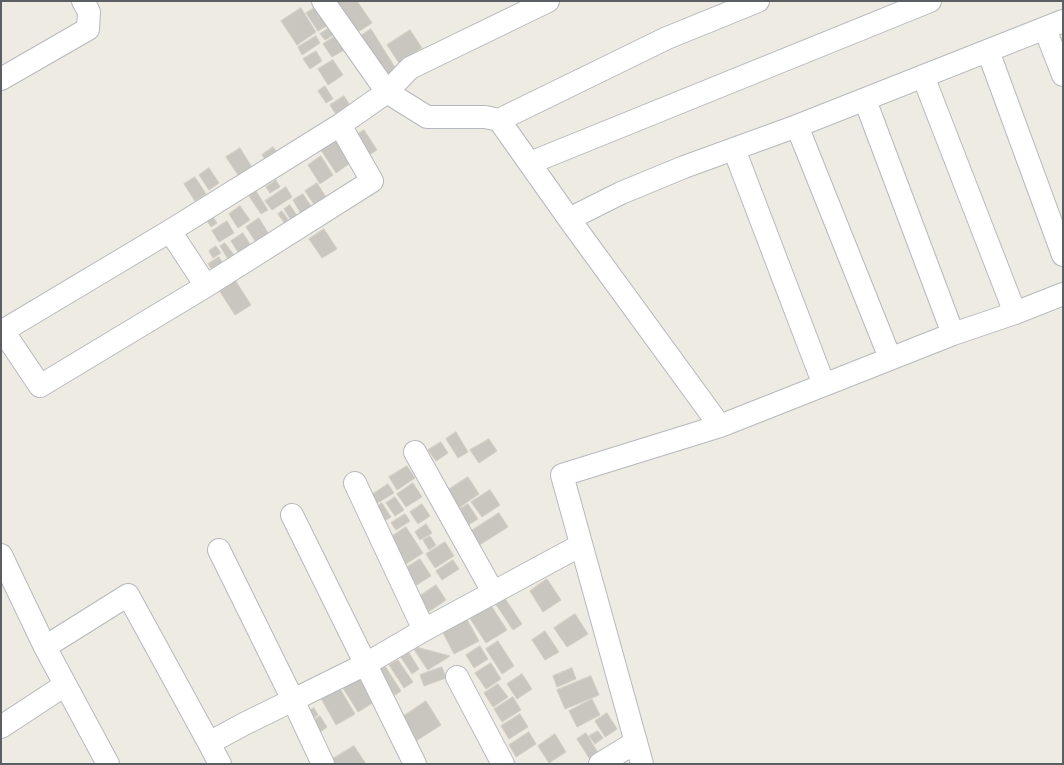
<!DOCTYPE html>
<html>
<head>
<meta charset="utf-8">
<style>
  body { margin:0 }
  #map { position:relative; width:1064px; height:765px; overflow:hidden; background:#eeebe2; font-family:Barlow,sans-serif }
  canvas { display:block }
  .frame { position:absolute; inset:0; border:2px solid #5b5f63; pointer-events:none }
</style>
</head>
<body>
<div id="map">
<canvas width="1064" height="765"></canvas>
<div class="frame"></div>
</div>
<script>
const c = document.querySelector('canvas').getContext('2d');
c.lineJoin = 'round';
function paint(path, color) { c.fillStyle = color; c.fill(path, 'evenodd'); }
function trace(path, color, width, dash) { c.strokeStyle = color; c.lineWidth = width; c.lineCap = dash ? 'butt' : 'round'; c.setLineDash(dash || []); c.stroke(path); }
const building = new Path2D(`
  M330,1H357L372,23L353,35Z
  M318,6L330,24L318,31L306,13Z
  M301,8L316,32L297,45L281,21Z
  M334,25L338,32L325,40L320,34Z
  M371,29L396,69L381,79L356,39Z
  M410,30L422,48L399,63L387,45Z
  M340,33L349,47L332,57L323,44Z
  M316,36L320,43L302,55L298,47Z
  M316,51L322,61L310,69L303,59Z
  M333,60L343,75L328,85L318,69Z
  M325,86L333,99L326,103L318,91Z
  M344,96L353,110L339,119L330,105Z
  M364,130L377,150L366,157L353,137Z
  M339,138L353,161L336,173L321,150Z
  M273,147L279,155L268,163L262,155Z
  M240,148L253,169L240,178L226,157Z
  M321,156L333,175L320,184L308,165Z
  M209,168L219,183L209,190L199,175Z
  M195,177L206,194L195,201L184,184Z
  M276,180L280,187L270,193L266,187Z
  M317,183L331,205L319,212L305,191Z
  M286,187L292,197L272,210L265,201Z
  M256,191L268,210L261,214L249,196Z
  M303,194L315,212L304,219L293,200Z
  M290,205L301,222L294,225L284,209Z
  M240,206L250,220L238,228L229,214Z
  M282,211L292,225L288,228L278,214Z
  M211,214L217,223L211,227L205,218Z
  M259,218L270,236L257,244L246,227Z
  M227,221L234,233L219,242L212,231Z
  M324,229L337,249L322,258L309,239Z
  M243,233L253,249L241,257L231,241Z
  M225,243L234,255L228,259L220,246Z
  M216,246L221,253L213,258L209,251Z
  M219,257L227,270L217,277L208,264Z
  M235,280L251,305L235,315L219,290Z
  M456,432L468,452L458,458L446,439Z
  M489,439L497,451L479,463L470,450Z
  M441,442L448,453L436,461L428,450Z
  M407,466L415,478L397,490L389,477Z
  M468,477L479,494L454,511L443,493Z
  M413,483L422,497L406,507L397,494Z
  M388,484L394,493L376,504L370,496Z
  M490,490L500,505L482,517L471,502Z
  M395,497L404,510L395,516L386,503Z
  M382,503L391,517L383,522L375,508Z
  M422,504L430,516L418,524L410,512Z
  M468,504L478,519L465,527L455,512Z
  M499,513L508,527L473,549L465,535Z
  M405,514L410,521L396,530L391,523Z
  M426,524L432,533L420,540L415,532Z
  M406,527L423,553L406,564L389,538Z
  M430,536L436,545L429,550L423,540Z
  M445,542L454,556L435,568L426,554Z
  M420,559L431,576L415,586L404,569Z
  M453,560L459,569L442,580L436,571Z
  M547,579L561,600L543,612L530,591Z
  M436,585L446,600L427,613L417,598Z
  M504,597L522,624L513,630L495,603Z
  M488,601L507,630L486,643L467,614Z
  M575,614L588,634L567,647L554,628Z
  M465,616L479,641L454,654L441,629Z
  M545,631L559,652L545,660L532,640Z
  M498,641L514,666L502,674L486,649Z
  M404,645L419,669L412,674L396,650Z
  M412,646L450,656L428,670Z
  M480,646L488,659L474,668L466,655Z
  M398,660L413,682L404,688L389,665Z
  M383,663L401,691L395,695L376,667Z
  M491,663L501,679L486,689L475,673Z
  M442,667L446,678L424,686L420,675Z
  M572,668L576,679L557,687L553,676Z
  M522,674L532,689L517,699L507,684Z
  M357,675L374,702L358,712L341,685Z
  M591,676L599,695L565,709L557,690Z
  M336,682L355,714L336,725L318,693Z
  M498,684L508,697L493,707L484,693Z
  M513,697L521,710L502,722L494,709Z
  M592,699L600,715L577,727L569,711Z
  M426,701L441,725L416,741L401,718Z
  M314,708L318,715L312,719L307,712Z
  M607,713L617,729L605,737L595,721Z
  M520,714L528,727L509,739L501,726Z
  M320,716L327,727L319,733L311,722Z
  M598,731L603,738L595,744L589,736Z
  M529,732L536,744L516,757L509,745Z
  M586,733L600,756L591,761L577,739Z
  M555,734L566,752L549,763L538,746Z
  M354,746L366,764H331L329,761Z`);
paint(building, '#c9c6c0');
trace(building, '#d3cdc1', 1);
const minor = new Path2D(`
  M323,1L387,92L410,68L548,1
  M1045,29L1063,75
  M988,51L1063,255
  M923,76L1015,313
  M1,79L88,29L89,12L83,1
  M865,100L953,334
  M499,120L667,38L758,1
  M797,126L890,358
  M734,149L824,385
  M530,163L930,1
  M569,219L621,193L684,167L797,126L1063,21
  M170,231L206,286
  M3,331L40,386L206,286L372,181L340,125
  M1,332L170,231L340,125L387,92L427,117H485L499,120L569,219L720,426L562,475L642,764
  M720,426L953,334L1015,313L1063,294
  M415,452L493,592
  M355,483L424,630
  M292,515L415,764
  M1,555L45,647L108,764
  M45,647L128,595L209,743L244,724L293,700L219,550
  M457,677L503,764
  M1,727L65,685
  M209,743L220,764
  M323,764L293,700L366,664L424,630L581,545
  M600,764L636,742`);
trace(minor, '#b5b9bd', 24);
trace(minor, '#fff', 22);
</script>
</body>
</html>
